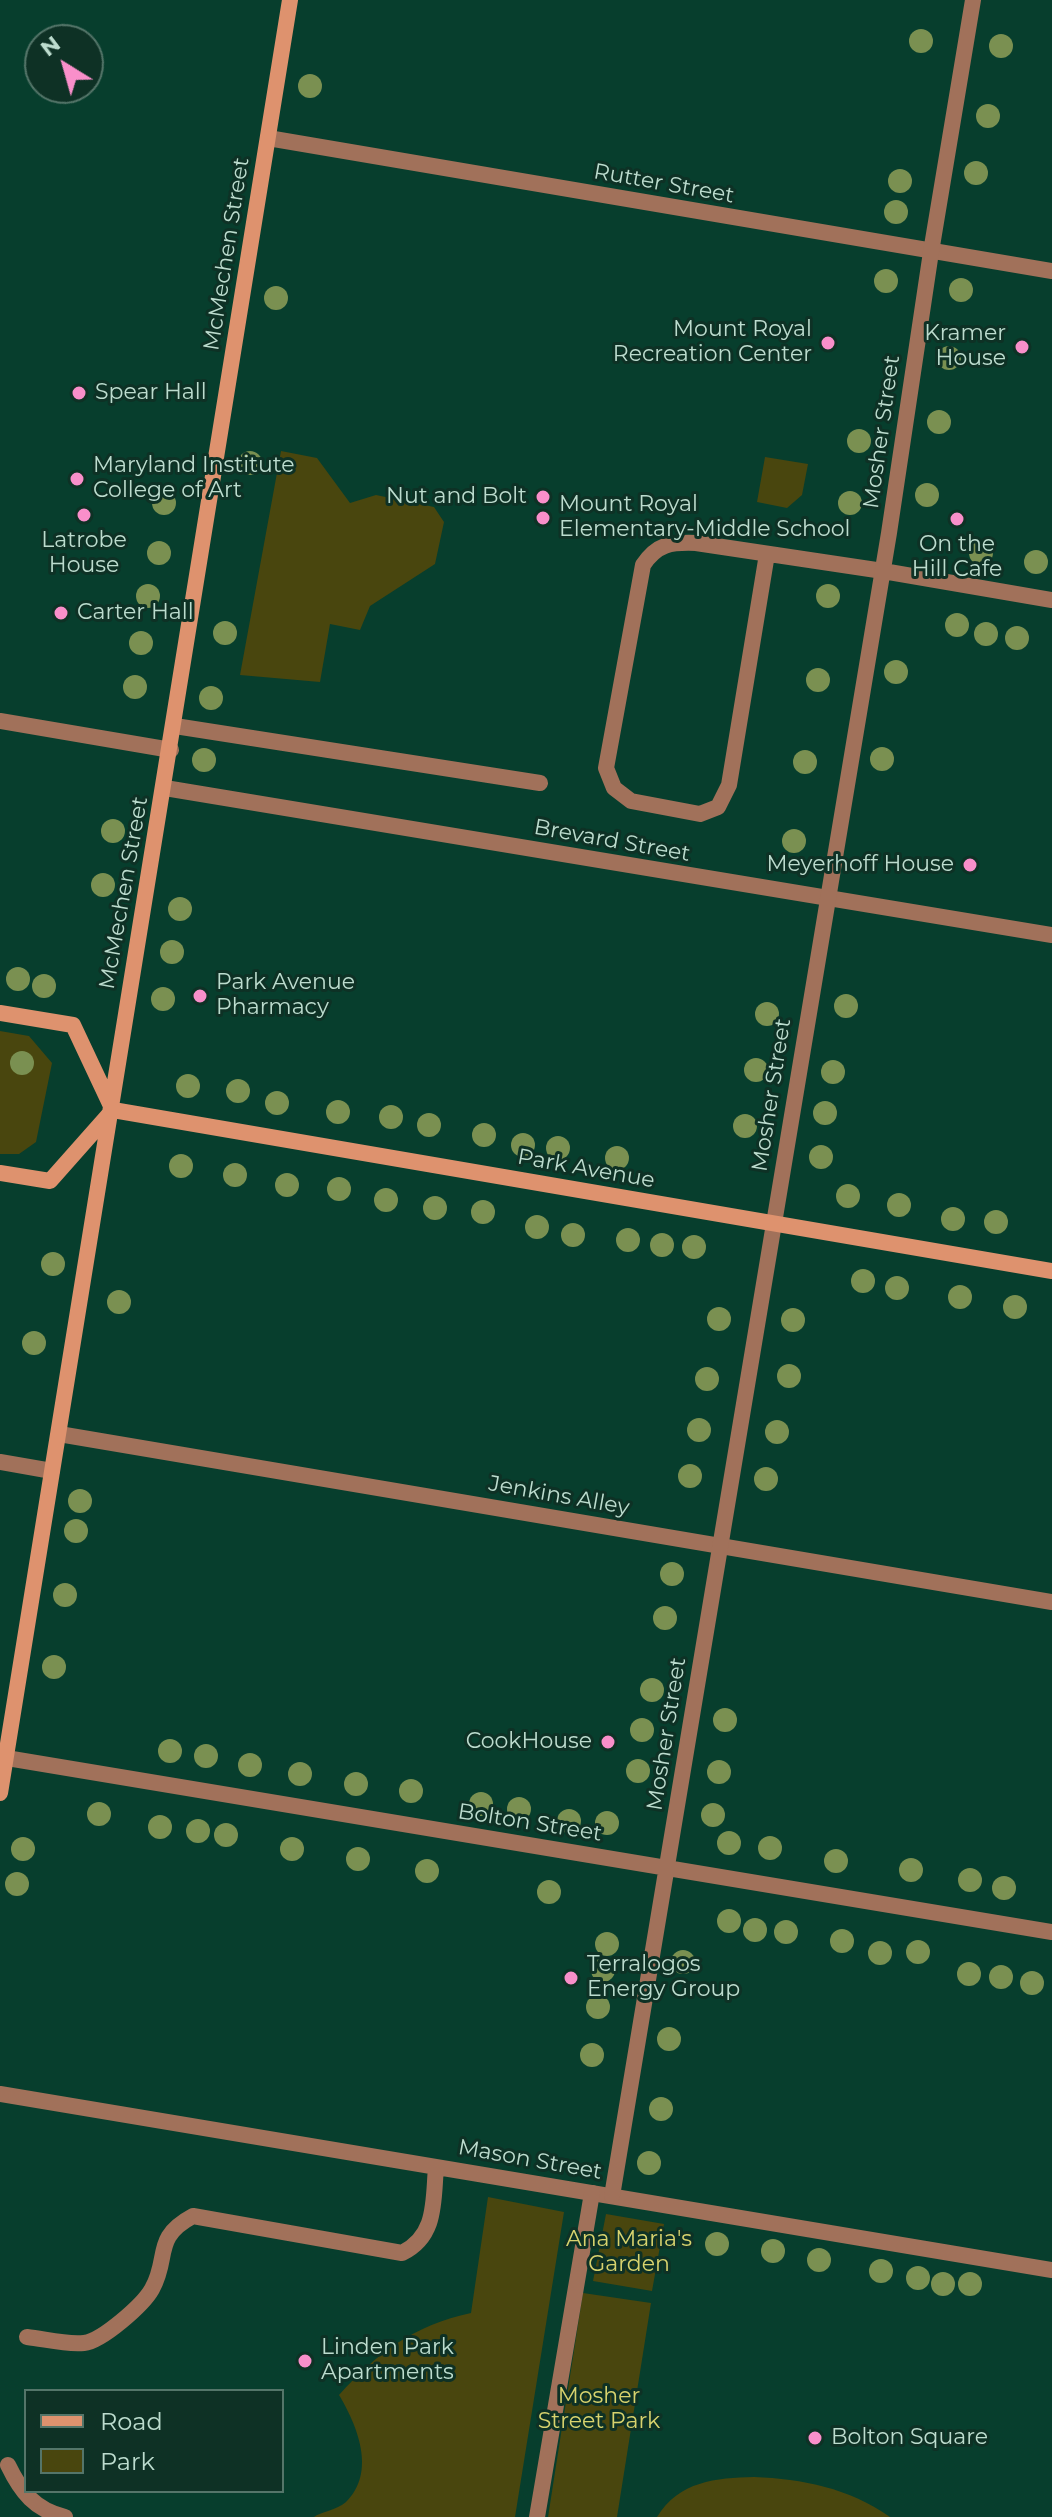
<!DOCTYPE html>
<html>
<head>
<meta charset="utf-8">
<style>
  body { margin:0 }
  #map { position:relative; width:1052px; height:2517px; overflow:hidden; background:#073e2d; font-family:Montserrat,sans-serif }
  canvas { display:block }
  .legend { position:absolute; left:24px; top:2389px; width:260px; height:104px; box-sizing:border-box; background:#0e3125; border:2px solid #547569; margin:0; padding:10px 14px; list-style:none; font-size:24px; color:#bcdcce }
  .legend li { display:flex; align-items:center; gap:16px; height:40px }
  .legend b { width:40px; border:2px solid #547569 }
  .north { position:absolute; left:24px; top:24px; width:80px; height:80px; box-sizing:border-box; background:#0e3125; border:2px solid #547569; border-radius:50%; rotate:323deg; font-size:22px; font-weight:700; line-height:32px; text-align:center; color:#bcdcce }
  .north::after { content:''; display:block; margin:auto; width:28px; height:36px; background:#f98fca; clip-path:polygon(50% 0,100% 100%,50% 72%,0 100%) }
</style>
</head>
<body>
<div id="map">
<canvas width="1052" height="2517"></canvas>
<ul class="legend">
<li><b style="height:10px;background:#de926e"></b>Road</li>
<li><b style="height:22px;background:#49460e"></b>Park</li>
</ul>
<div class="north">N</div>
</div>
<script>
const c = document.querySelector('canvas').getContext('2d');
c.lineJoin = 'round';
function paint(path, color) { c.fillStyle = color; c.fill(path, 'evenodd'); }
function trace(path, color, width, dash) { c.strokeStyle = color; c.lineWidth = width; c.lineCap = dash ? 'butt' : 'round'; c.setLineDash(dash || []); c.stroke(path); }
function drawText(font, color, halo, rows, align = 'center') {
  c.font = font + ' Montserrat,sans-serif'; c.lineWidth = 6; c.setLineDash([]); c.textBaseline = 'middle'; c.strokeStyle = halo; c.fillStyle = color; for (const [text, x, y, turn = 0] of rows) {
    c.save(); c.translate(x, y); c.rotate((+turn || 0) * Math.PI / 180); c.textAlign = isNaN(turn) ? turn : align; if (halo) c.strokeText(text, 0, 0); c.fillText(text, 0, 0); c.restore();
  }
}
paint(new Path2D(`
  M281,451L317,458L350,503L376,495L434,507L444,522L435,564L370,606L360,630L330,624L320,682L240,675Z
  M765,457L808,464L802,495L787,508L757,502Z
  M0,1031L29,1036L52,1063L36,1142L19,1154H0Z
  M488,2197L564,2212L515,2517H314C320,2512 337,2510 346,2502C377,2472 357,2425 339,2395C377,2353 414,2325 471,2313Z
  M606,2214L664,2224L652,2291L593,2281Z
  M583,2293L651,2303L617,2517H548Z
  M754,2477C803,2479 849,2488 890,2517H657C679,2481 716,2478 754,2477Z`), '#49460e');
trace(new Path2D(`
  M268,138L1052,271
  M767,554L729,785L718,807L700,814L631,801L614,788L606,768L643,565C657,544 671,542 696,543L883,571
  M0,721L171,750
  M175,726L540,783
  M165,788L1052,935
  M59,1434L1052,1602
  M0,1462L52,1471
  M0,2094L1052,2270
  M27,2337C45,2339 66,2345 84,2343C102,2341 143,2305 152,2289C170,2257 152,2238 193,2216L402,2253C437,2236 433,2201 436,2167
  M8,2465C21,2492 35,2510 65,2517`), '#a1715a', 16);
trace(new Path2D(`
  M883,571L1052,600
  M0,1757L1052,1932
  M612,2196L889,533L931,252L973,0
  M537,2517L592,2193`), '#a1715a', 16);
trace(new Path2D(`
  M0,1013L73,1025L112,1108
  M113,1110L1052,1271
  M0,1173L50,1181L112,1111
  M0,1793L290,0`), '#de926e', 16);
c.fillStyle = '#7a9051';
for (const [x, y] of [
  [921,41],
  [1001,46],
  [310,86],
  [988,116],
  [976,173],
  [900,181],
  [896,212],
  [886,281],
  [961,290],
  [276,298],
  [949,358],
  [939,422],
  [859,441],
  [250,463],
  [927,495],
  [164,503],
  [850,503],
  [159,553],
  [981,553],
  [1036,562],
  [148,596],
  [828,596],
  [957,625],
  [225,633],
  [986,634],
  [1017,638],
  [141,643],
  [896,672],
  [818,680],
  [135,687],
  [211,698],
  [882,759],
  [204,760],
  [805,762],
  [113,831],
  [794,841],
  [103,885],
  [180,909],
  [172,952],
  [18,979],
  [44,986],
  [163,999],
  [846,1006],
  [767,1014],
  [22,1063],
  [756,1070],
  [833,1072],
  [188,1086],
  [238,1091],
  [277,1103],
  [338,1112],
  [825,1113],
  [391,1117],
  [429,1125],
  [745,1126],
  [484,1135],
  [523,1145],
  [558,1148],
  [821,1157],
  [617,1158],
  [181,1166],
  [235,1175],
  [287,1185],
  [339,1189],
  [848,1196],
  [386,1200],
  [899,1205],
  [435,1208],
  [483,1212],
  [953,1219],
  [996,1222],
  [537,1227],
  [573,1235],
  [628,1240],
  [662,1245],
  [694,1247],
  [53,1264],
  [863,1281],
  [897,1288],
  [960,1297],
  [119,1302],
  [1015,1307],
  [719,1319],
  [793,1320],
  [34,1343],
  [789,1376],
  [707,1379],
  [699,1430],
  [777,1432],
  [690,1476],
  [766,1479],
  [80,1501],
  [76,1531],
  [672,1574],
  [65,1595],
  [665,1618],
  [54,1667],
  [652,1690],
  [725,1720],
  [642,1730],
  [170,1751],
  [206,1756],
  [250,1765],
  [638,1771],
  [719,1772],
  [300,1774],
  [356,1784],
  [411,1791],
  [481,1804],
  [519,1809],
  [99,1814],
  [713,1815],
  [569,1821],
  [607,1823],
  [160,1827],
  [198,1831],
  [226,1835],
  [729,1843],
  [770,1848],
  [23,1849],
  [292,1849],
  [358,1859],
  [836,1861],
  [911,1870],
  [427,1871],
  [970,1880],
  [17,1884],
  [1004,1888],
  [549,1892],
  [729,1921],
  [755,1930],
  [786,1932],
  [842,1941],
  [607,1944],
  [918,1952],
  [880,1953],
  [683,1962],
  [603,1970],
  [969,1974],
  [1001,1977],
  [1032,1983],
  [598,2007],
  [669,2039],
  [592,2055],
  [661,2109],
  [649,2163],
  [717,2244],
  [773,2251],
  [819,2260],
  [881,2271],
  [918,2278],
  [943,2284],
  [970,2284]
]) { c.beginPath(); c.arc(x, y, 12, 0, 2 * Math.PI); c.fill(); }
for (const [x, y, r, color] of [
  [828,343,8,"#f98fca"],
  [1022,347,8,"#f98fca"],
  [79,393,8,"#f98fca"],
  [77,479,8,"#f98fca"],
  [543,497,8,"#f98fca"],
  [84,515,8,"#f98fca"],
  [543,518,8,"#f98fca"],
  [957,519,8,"#f98fca"],
  [61,613,8,"#f98fca"],
  [970,865,8,"#f98fca"],
  [200,996,8,"#f98fca"],
  [608,1742,8,"#f98fca"],
  [571,1978,8,"#f98fca"],
  [305,2361,8,"#f98fca"],
  [815,2438,8,"#f98fca"]
]) { const dot = new Path2D(); dot.arc(x, y, r, 0, 2 * Math.PI); c.fillStyle = color; c.fill(dot); trace(dot, '#0e3125', 3); }
drawText('22px', '#bcdcce', '#0e3125', [
  ["Rutter Street",664,184,10],
  ["McMechen Street",227,254,-81],
  ["Mosher Street",882,432,-82],
  ["Brevard Street",612,841,10],
  ["McMechen Street",124,893,-80],
  ["Mosher Street",772,1095,-81],
  ["Park Avenue",586,1169,10],
  ["Jenkins Alley",559,1496,10],
  ["Mosher Street",667,1734,-81],
  ["Bolton Street",530,1823,9],
  ["Mason Street",530,2160,10]
]);
drawText('22px', '#bcdcce', '#0e3125', [
  ["Mount Royal",812,330,"right"],
  ["Recreation Center",812,355,"right"],
  ["Kramer",1006,334,"right"],
  ["House",1006,359,"right"],
  ["Spear Hall",95,393],
  ["Maryland Institute",93,466],
  ["College of Art",93,491],
  ["Nut and Bolt",527,497,"right"],
  ["Mount Royal",559,505],
  ["Elementary-Middle School",559,530],
  ["Latrobe",84,541,"center"],
  ["House",84,566,"center"],
  ["On the",957,545,"center"],
  ["Hill Cafe",957,570,"center"],
  ["Carter Hall",77,613],
  ["Meyerhoff House",954,865,"right"],
  ["Park Avenue",216,983],
  ["Pharmacy",216,1008],
  ["CookHouse",592,1742,"right"],
  ["Terralogos",587,1965],
  ["Energy Group",587,1990],
  ["Linden Park",321,2348],
  ["Apartments",321,2373],
  ["Bolton Square",831,2438]
], 'left');
drawText('22px', '#d8d36e', '#0e3125', [
  ["Ana Maria's",629,2240],
  ["Garden",629,2265],
  ["Mosher",599,2397],
  ["Street Park",599,2422]
]);
</script>
</body>
</html>
